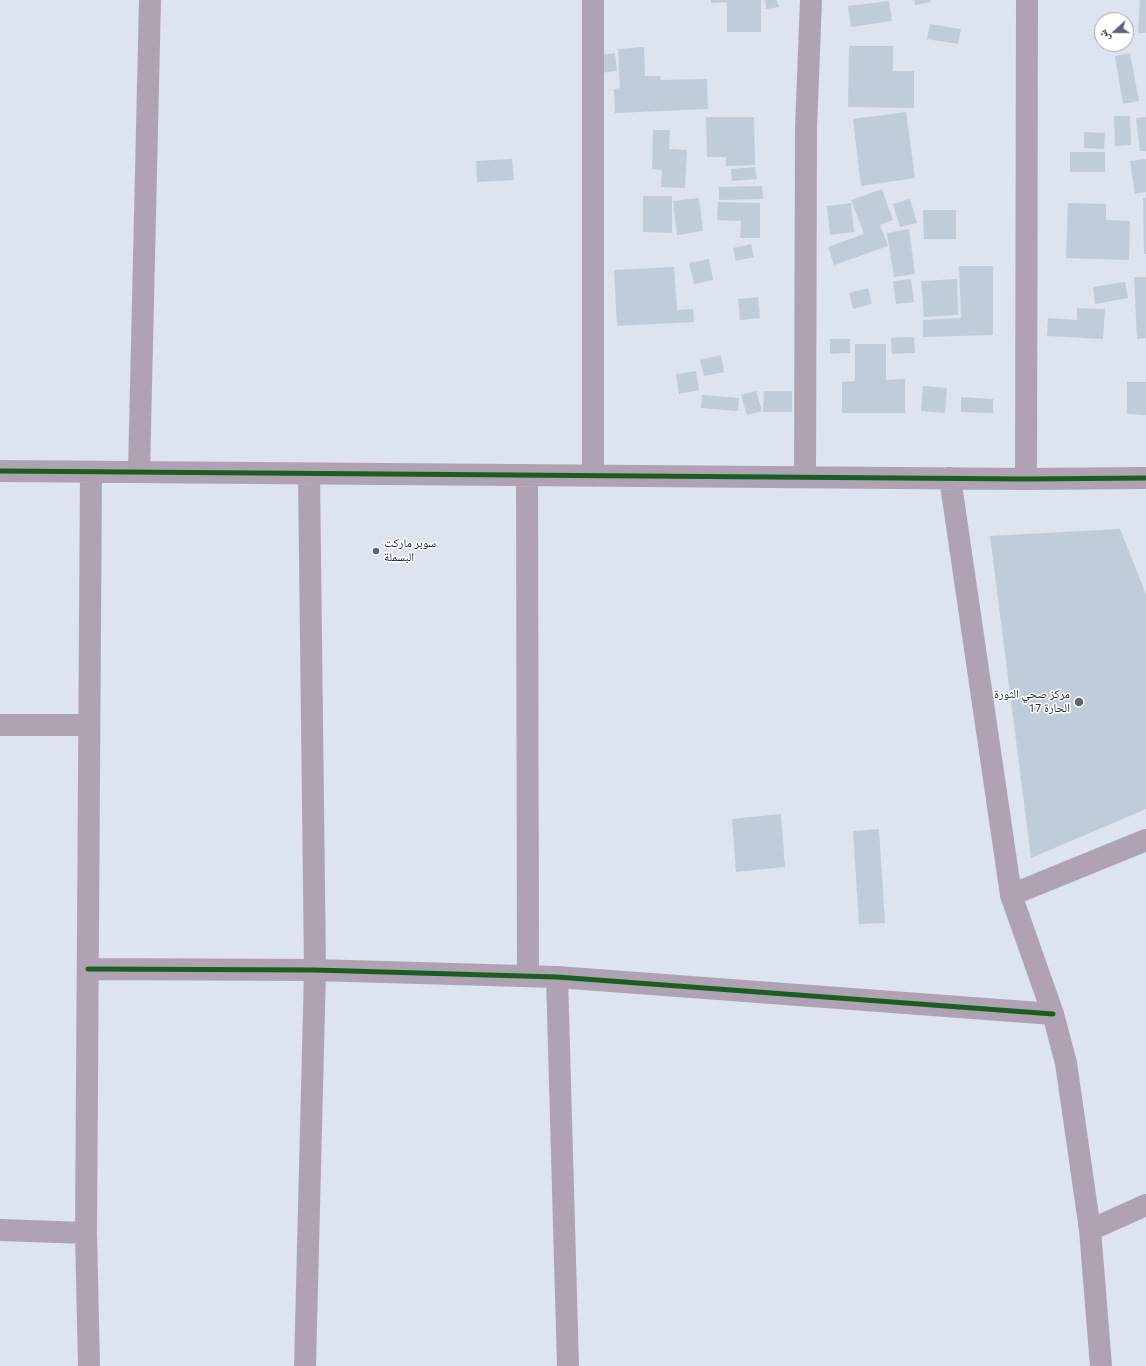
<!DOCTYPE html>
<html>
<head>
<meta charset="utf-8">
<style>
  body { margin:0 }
  #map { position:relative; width:1146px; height:1366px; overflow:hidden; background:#dde3ef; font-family:"Titillium Web","Noto Naskh Arabic",sans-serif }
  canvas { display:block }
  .north { position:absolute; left:1094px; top:12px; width:40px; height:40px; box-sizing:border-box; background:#fff; border:1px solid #a2a5ad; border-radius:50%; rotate:249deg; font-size:11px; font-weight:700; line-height:16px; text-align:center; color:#171f33 }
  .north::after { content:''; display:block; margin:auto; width:14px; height:18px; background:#5c6475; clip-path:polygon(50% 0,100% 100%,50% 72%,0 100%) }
</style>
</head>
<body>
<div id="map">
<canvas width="1146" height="1366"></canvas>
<div class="north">ش</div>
</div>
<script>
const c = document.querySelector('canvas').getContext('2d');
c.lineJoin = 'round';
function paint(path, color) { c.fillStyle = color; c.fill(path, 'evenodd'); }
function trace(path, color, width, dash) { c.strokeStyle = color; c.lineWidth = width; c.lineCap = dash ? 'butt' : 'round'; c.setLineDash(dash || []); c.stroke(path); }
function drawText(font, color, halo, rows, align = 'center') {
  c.font = font + ' "Titillium Web","Noto Naskh Arabic",sans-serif'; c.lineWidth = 3; c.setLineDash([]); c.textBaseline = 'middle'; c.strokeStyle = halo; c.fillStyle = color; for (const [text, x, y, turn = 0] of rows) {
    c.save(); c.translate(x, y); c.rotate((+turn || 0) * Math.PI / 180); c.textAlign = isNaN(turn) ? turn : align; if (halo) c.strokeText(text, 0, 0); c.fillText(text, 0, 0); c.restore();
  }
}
paint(new Path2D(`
  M711,0H761V32H727V2L711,3Z
  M765,0H777L779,7L766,9Z
  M914,0H931V2L915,5Z
  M1140,0H1146V33H1138Z
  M889,1L892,21L851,27L848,6Z
  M930,24L961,29L958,44L927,39Z
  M849,46H893V71H914V108L848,107Z
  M644,47L645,76H660L661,80L707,79L708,109L615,113L614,89L620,88L618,49Z
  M615,53L617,71L600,73L599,55Z
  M1130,53L1139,101L1123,104L1115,56Z
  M906,112L915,178L861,186L853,119Z
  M1114,116H1130L1131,145L1115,146Z
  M706,117H754L755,165L726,166V157H707Z
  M1146,117V151H1140L1136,118Z
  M653,130H670L669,149L687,150L685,188L661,187L662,170L652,169Z
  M1084,132L1105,133L1104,149L1084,148Z
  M1070,152H1105V172H1070Z
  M512,159L514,180L477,182L476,161Z
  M1146,159V192L1135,194L1130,161Z
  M755,167L757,179L732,181L731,169Z
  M762,186L763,199L719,200V187Z
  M882,189L893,220L880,225L888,246L834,265L828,247L864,234L851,200Z
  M643,196H672V233L643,232Z
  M699,198L703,231L677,235L673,201Z
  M1143,198H1146V254H1144Z
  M910,199L917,223L900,227L893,204Z
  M718,202L760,203V238H740L741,221L717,220Z
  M851,203L854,232L830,235L827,206Z
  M1068,203L1106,204V220L1130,221L1129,260L1066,258Z
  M923,210H956V239H924Z
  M909,229L915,274L894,277L887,233Z
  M751,244L754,257L736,261L733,248Z
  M709,259L713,280L694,284L689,263Z
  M959,266H993V335L923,337V320L961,318Z
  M674,267L677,310L693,309L694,322L617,326L614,270Z
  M1134,277H1146V338L1137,339Z
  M911,279L914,302L896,304L893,281Z
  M957,279L958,315L924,317L921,281Z
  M1125,282L1128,298L1095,304L1093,287Z
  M868,288L872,304L853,309L849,293Z
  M758,297L760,318L740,320L738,299Z
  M1077,308L1105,309L1103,339L1047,336L1048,318L1077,320Z
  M914,337L915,353L892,354L891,338Z
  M830,339H850V353L830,354Z
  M855,344H886V380L905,379V413H842V382L855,381Z
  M721,355L724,372L704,376L700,360Z
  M696,371L699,390L679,394L676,374Z
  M1127,382H1146V415L1127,414Z
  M923,386L947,388L945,413L921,411Z
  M756,391L762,411L747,415L741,395Z
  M764,391H792V412H763Z
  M702,395L739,398L738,411L701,408Z
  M961,397L993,399V413L961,412Z
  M1120,529L1146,594V809L1031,858L990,536Z
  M781,814L785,867L736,872L732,819Z
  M879,829L885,923L859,924L853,831Z`), '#c1ccda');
trace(new Path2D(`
  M593,0V476
  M0,471L1026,479L1146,478
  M139,472L150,0
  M527,475L528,976
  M805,477L806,128L811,0
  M950,478L1011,895L1053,1014L1066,1063L1090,1230L1101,1366
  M1026,479L1027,0
  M0,725H89
  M1011,895L1146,840
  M88,969L315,970L557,977L1053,1014
  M557,977L568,1366
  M0,1230L86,1233
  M1090,1230L1146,1205
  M89,1366L86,1233L91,472
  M305,1366L315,970L309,474`), '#afa3b3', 22);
trace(new Path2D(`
  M0,471L1026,479L1146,478
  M88,969L315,970L557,977L1053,1014`), '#1b5e20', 5);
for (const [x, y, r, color] of [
  [376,551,4,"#5c6475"],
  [1079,702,5,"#5c6475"]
]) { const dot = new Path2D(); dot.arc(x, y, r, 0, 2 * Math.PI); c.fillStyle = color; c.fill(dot); trace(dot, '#fff', 1.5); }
drawText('12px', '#171f33', '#fff', [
  ["سوبر ماركت",384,544],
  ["البسملة",384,558],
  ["مركز صحي الثورة",1070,695,"right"],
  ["الحارة 17",1070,709,"right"]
], 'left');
</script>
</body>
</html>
